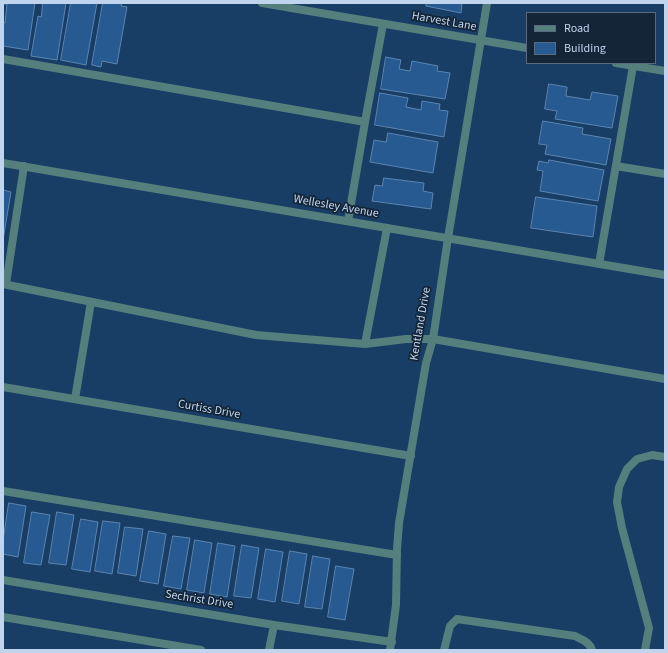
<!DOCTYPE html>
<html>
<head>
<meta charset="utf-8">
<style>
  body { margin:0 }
  #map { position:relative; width:668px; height:653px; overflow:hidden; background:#183e66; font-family:"Source Sans 3",sans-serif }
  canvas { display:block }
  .frame { position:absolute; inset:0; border:4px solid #c0d5ed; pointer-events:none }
  .legend { position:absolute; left:526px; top:12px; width:130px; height:52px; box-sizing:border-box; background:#142537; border:1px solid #596b80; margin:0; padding:5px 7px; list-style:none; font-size:12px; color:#c0d5ed }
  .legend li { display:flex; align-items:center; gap:8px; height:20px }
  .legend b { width:20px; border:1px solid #596b80 }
</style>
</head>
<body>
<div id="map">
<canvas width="668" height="653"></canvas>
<div class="frame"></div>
<ul class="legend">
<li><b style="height:5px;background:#557f7d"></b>Road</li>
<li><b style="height:11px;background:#275a90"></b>Building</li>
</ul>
</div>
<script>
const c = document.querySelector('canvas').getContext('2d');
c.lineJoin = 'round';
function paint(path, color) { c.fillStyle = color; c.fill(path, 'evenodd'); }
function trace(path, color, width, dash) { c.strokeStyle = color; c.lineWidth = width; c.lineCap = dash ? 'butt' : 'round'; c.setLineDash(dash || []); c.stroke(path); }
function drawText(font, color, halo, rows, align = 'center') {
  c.font = font + ' "Source Sans 3",sans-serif'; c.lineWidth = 3.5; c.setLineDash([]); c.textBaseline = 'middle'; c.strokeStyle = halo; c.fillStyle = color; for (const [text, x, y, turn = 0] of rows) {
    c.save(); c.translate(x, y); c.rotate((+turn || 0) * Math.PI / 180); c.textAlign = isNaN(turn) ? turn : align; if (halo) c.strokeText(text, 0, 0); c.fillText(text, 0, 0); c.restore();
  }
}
const building = new Path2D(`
  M3,3H35L28,50L3,46V22L5,23L7,4H3Z
  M43,3H66L57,60L31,56L38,16L41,17Z
  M71,3H97L86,65L61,60Z
  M103,3H122L121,6L127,7L117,64L102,61L101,67L92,65Z
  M427,3H462L461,13L426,6Z
  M386,57L401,60L399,69L410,71L412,61L438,66L437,71L450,73L445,99L381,89Z
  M549,84L567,87L566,96L590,100L592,92L618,96L612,128L555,119L557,111L545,109Z
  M380,93L408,98L406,107L421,110L422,101L440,104L439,110L448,111L444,137L375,125Z
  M543,121L583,128L582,134L611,139L606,165L545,154L547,145L539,144Z
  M388,133L438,142L433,173L370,162L374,140L386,142Z
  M549,160L604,170L598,201L540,191L543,171L537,170L539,161L548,163Z
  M384,178L424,183L423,191L433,193L431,209L372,201L375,185L382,186Z
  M3,190L11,192L3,240Z
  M536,197L597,206L593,237L531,228Z
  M9,503L26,506L18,557L3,554V541Z
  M32,512L50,515L41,565L24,563Z
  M57,512L74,515L66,565L49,563Z
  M81,519L98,522L90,572L72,569Z
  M103,521L120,523L112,574L95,571Z
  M125,527L143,529L136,576L118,573Z
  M149,531L166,534L158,584L140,581Z
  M173,536L190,538L181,589L164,586Z
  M195,540L212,543L204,593L187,590Z
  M218,543L235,546L227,597L210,594Z
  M242,545L259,548L251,598L234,596Z
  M266,549L283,552L275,602L258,599Z
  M290,551L307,554L299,604L282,601Z
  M313,556L330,559L322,609L305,607Z
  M336,566L354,569L345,620L328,617Z`);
paint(building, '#275a90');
trace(building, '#5c84b0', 1);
trace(new Path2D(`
  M3,59L365,122
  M616,166L665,174
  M348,221L365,122L383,24
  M599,264L633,66
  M3,284L256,335L365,344L406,339H433L665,379
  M6,284L24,166
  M365,344L387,228
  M75,399L91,302
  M3,491L397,555
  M444,650L450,626L457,619L575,636C581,639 590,642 592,650
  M645,650L649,628L622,528L617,502L619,487L627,469L637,459L652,455L665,457`), '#557f7d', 8);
trace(new Path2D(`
  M262,3L527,48
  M616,63L665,71
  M3,163L665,275
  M3,387L411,456
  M3,580L274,625L392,642
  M3,617L201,650
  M269,650L274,625
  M390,650L396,605L397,549L399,523L426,363L433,339L448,238L487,3`), '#557f7d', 8);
drawText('12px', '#c0d5ed', '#142537', [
  ["Harvest Lane",444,22,10],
  ["Wellesley Avenue",336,207,10],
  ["Kentland Drive",421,324,-80],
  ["Curtiss Drive",209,410,10],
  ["Sechrist Drive",199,600,9]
]);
</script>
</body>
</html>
